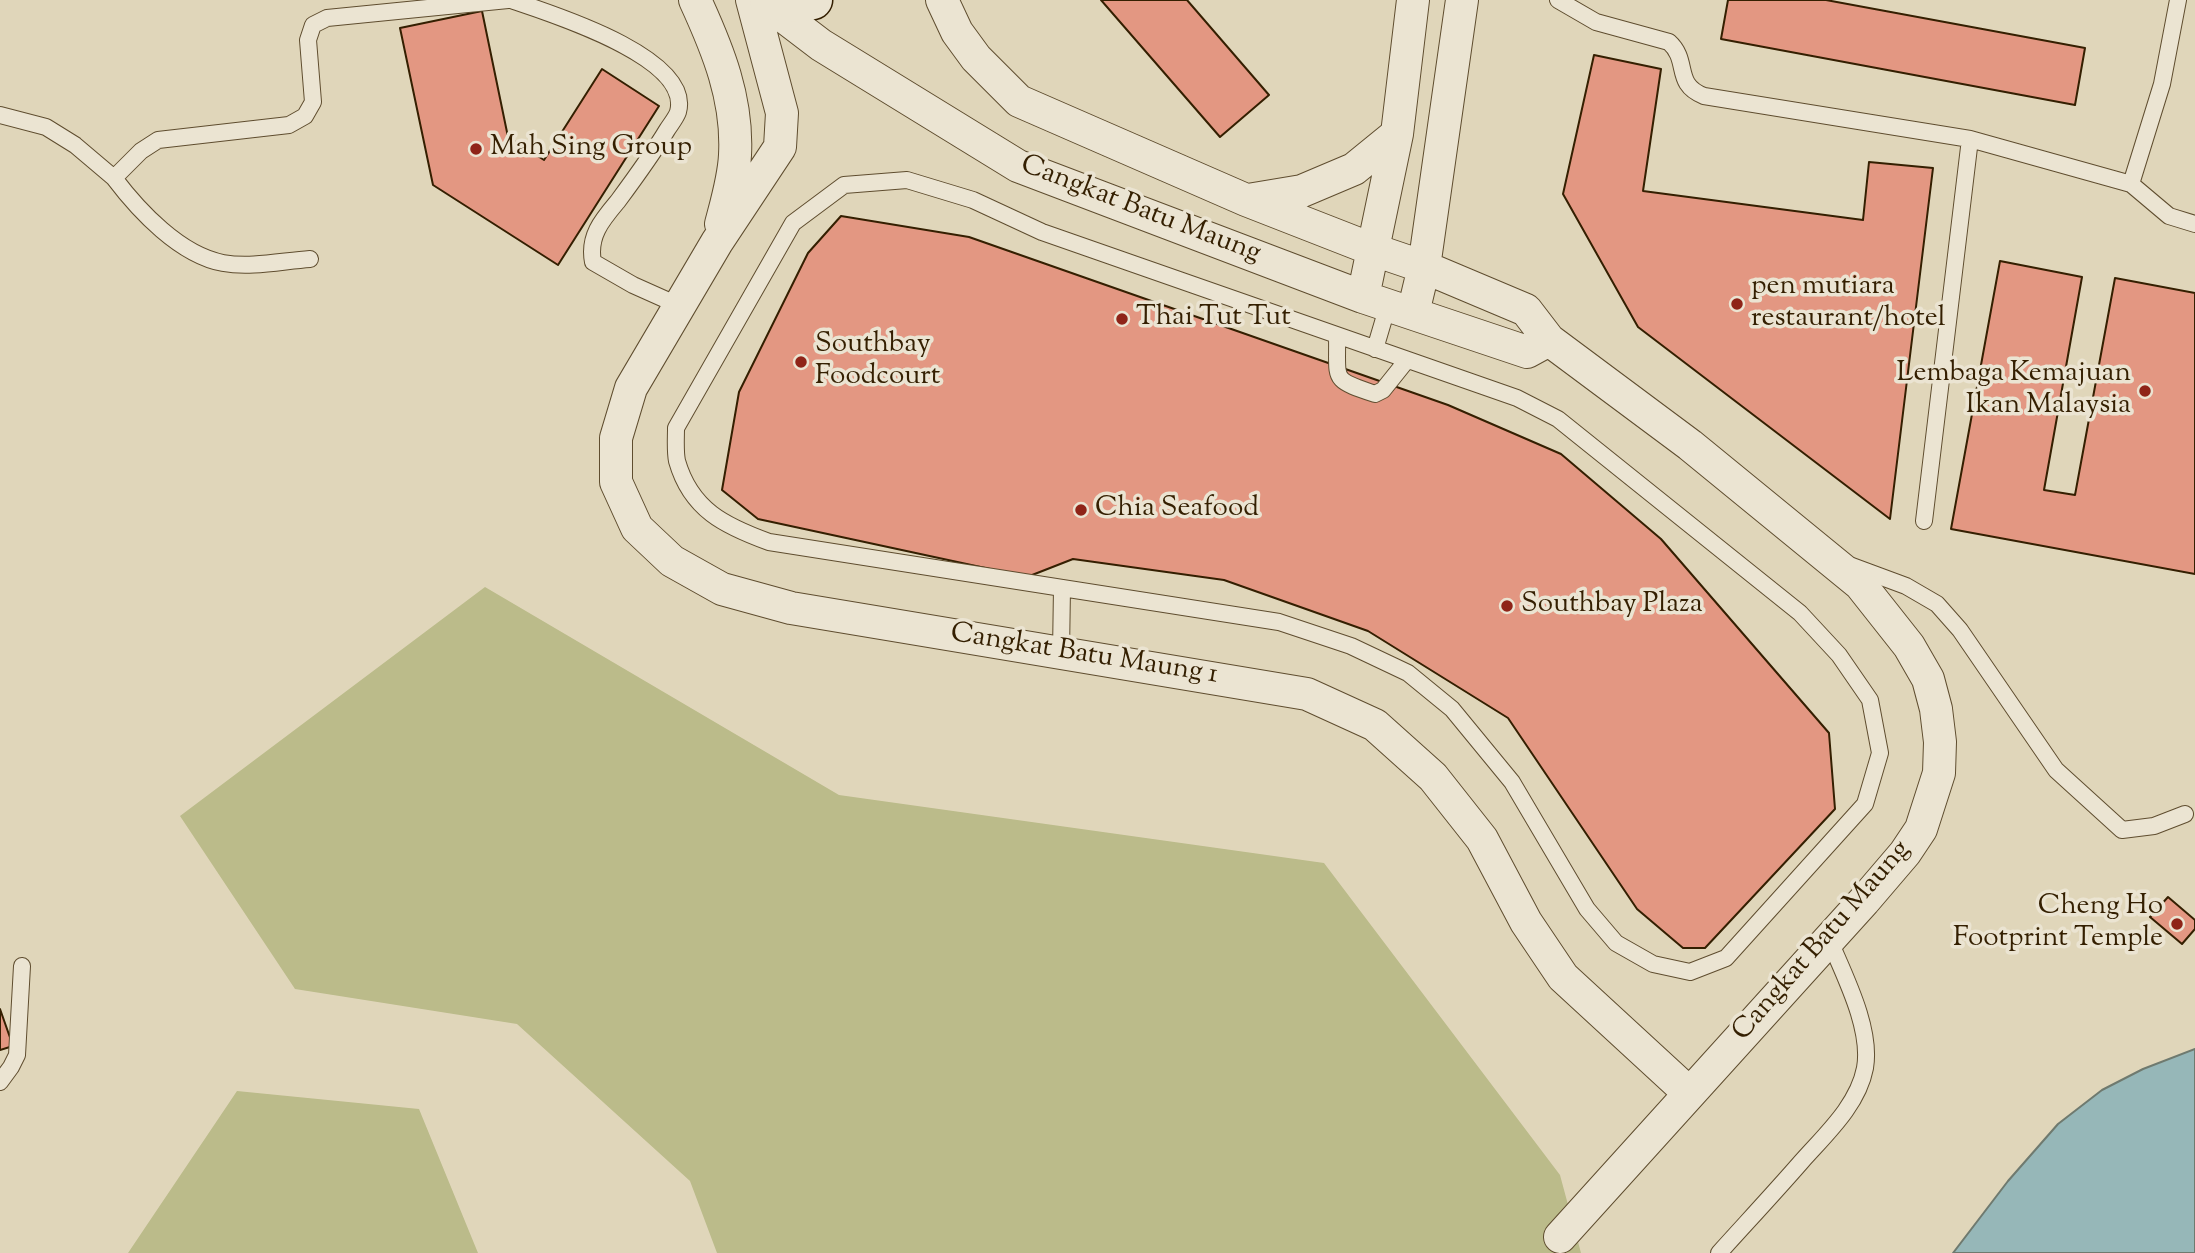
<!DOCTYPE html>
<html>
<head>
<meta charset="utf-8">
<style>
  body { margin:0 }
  canvas { display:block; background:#e0d6ba }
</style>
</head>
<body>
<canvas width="2195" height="1253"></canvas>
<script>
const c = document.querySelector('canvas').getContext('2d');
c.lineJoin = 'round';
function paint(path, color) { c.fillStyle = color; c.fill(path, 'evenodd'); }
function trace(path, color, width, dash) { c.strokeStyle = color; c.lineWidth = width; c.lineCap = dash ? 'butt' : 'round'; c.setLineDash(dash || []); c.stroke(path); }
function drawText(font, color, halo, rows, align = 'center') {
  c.font = font + ' "Sorts Mill Goudy",serif'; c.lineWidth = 7; c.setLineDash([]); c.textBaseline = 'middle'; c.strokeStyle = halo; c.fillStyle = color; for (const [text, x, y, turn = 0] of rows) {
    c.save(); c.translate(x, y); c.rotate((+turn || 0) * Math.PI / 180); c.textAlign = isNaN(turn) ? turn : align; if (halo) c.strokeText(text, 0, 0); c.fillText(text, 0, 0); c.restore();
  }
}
paint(new Path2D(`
  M485,587L839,795L1324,863L1560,1175L1581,1253H717L690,1181L517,1024L295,989L180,816Z
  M237,1091L419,1109L478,1253H128Z`), '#bbbb8a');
const water = new Path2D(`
  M2195,1049V1253H1953L2008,1181L2058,1124L2102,1090L2143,1069Z`);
paint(water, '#96b7b8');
trace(water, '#6f7a6f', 2);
const building = new Path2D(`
  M1101,0H1187L1269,95L1220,137Z
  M1728,0H1826L2085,48L2075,105L1721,39Z
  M482,11L508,137L544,160L602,69L659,106L558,265L433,185L400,28Z
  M1594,55L1661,69L1643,191L1863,220L1869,162L1933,168L1890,519L1638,327L1563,194Z
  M841,216L969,237L1448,405L1561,454L1661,539L1829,733L1835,809L1705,948H1683L1637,909L1508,718L1368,631L1224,580L1073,559L1027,577L758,519L722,490L739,392L808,253Z
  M2000,261L2082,277L2044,490L2075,495L2115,278L2195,293V574L1951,529Z
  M2168,897L2195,920V929L2182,944L2150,917Z
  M0,1009L13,1046L0,1050Z`);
paint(building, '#e39782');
trace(building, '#341f01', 2);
const service = new Path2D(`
  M511,0C549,13 693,57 678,112C676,118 670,125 667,130C652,155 635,178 618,201C602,220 588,236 593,262L633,285L680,306
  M1558,0L1596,22L1669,42C1690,61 1673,84 1704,96L1970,139L2131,184L2169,216L2195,224
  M0,115L46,127L75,145L114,178L141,151L158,140L289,125L305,116L313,102L308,40L313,25L327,18L508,0
  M114,178C139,211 180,255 223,263C251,268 282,261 310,259
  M907,180L973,200L1042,232L1517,398L1558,419L1800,613L1839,655L1870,700L1880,753L1865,804L1726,958L1690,972L1653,964L1616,943L1587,909L1512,782L1452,709L1408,673L1351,646L1279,622L769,542C725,526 691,510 677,461C675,451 676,439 676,428L793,223L844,185Z
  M2131,184L2162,84L2178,0
  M1337,336C1338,381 1330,379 1375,394L1383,390L1407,360
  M1375,349L1388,305
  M1924,521L1970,139
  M1852,566L1906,586L1937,604L1960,630L2056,770L2122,830L2154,826L2185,814
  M1061,652L1062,588
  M0,1082L11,1067L17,1055L22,966
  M1719,1253C1747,1222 1775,1192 1802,1161C1826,1134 1858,1105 1865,1068C1872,1028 1844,975 1829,939`);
const minor = new Path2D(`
  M695,0C718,50 738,99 735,155C734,178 727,201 721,224
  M752,0L782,113L780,147L717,242L631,388L616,438V482L637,528L672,561L722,589L791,608L1307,694L1375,725L1433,777L1482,839L1526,922L1563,977L1689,1093
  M762,0L821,45L1018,166L1363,297L1527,352L1549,340
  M942,0L957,32L976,58L1019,101L1246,200L1374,250L1424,267L1526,310L1549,340L1690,445L1860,584L1909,646L1928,679L1936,709L1940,742L1939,773L1921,829L1905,853L1864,901L1560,1237
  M1248,200L1302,191L1354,169L1397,134
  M1363,297L1397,134L1413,0
  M1413,313L1424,267L1462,0`);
const secondary = new Path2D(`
  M769,0L800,3L813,0`);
trace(service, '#5f4d2f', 18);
trace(minor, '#5f4d2f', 34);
trace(secondary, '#341f01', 41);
trace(service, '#ebe4d2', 16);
trace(minor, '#ebe4d2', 32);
trace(secondary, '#ebe4d2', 38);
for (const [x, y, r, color] of [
  [476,149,7,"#8f2418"],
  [1737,304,7,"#8f2418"],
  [1122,319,7,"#8f2418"],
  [801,362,7,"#8f2418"],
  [2145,391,7,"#8f2418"],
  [1081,510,7,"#8f2418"],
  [1507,606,7,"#8f2418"],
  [2177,924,7,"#8f2418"]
]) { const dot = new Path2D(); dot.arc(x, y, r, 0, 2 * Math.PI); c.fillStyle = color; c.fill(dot); trace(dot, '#ebe4d2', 2.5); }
drawText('28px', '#341f01', '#ebe4d2', [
  ["Mah Sing Group",490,149],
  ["pen mutiara",1751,288],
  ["restaurant/hotel",1751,320],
  ["Thai Tut Tut",1136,319],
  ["Southbay",815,346],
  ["Foodcourt",815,378],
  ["Lembaga Kemajuan",2131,375,"right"],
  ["Ikan Malaysia",2131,407,"right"],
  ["Chia Seafood",1095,510],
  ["Southbay Plaza",1521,606],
  ["Cheng Ho",2163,908,"right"],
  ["Footprint Temple",2163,940,"right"]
], 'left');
drawText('28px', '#341f01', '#ebe4d2', [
  ["Cangkat Batu Maung",1140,211,21],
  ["Cangkat Batu Maung 1",1084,656,9],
  ["Cangkat Batu Maung",1823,942,-49]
]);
</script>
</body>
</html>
